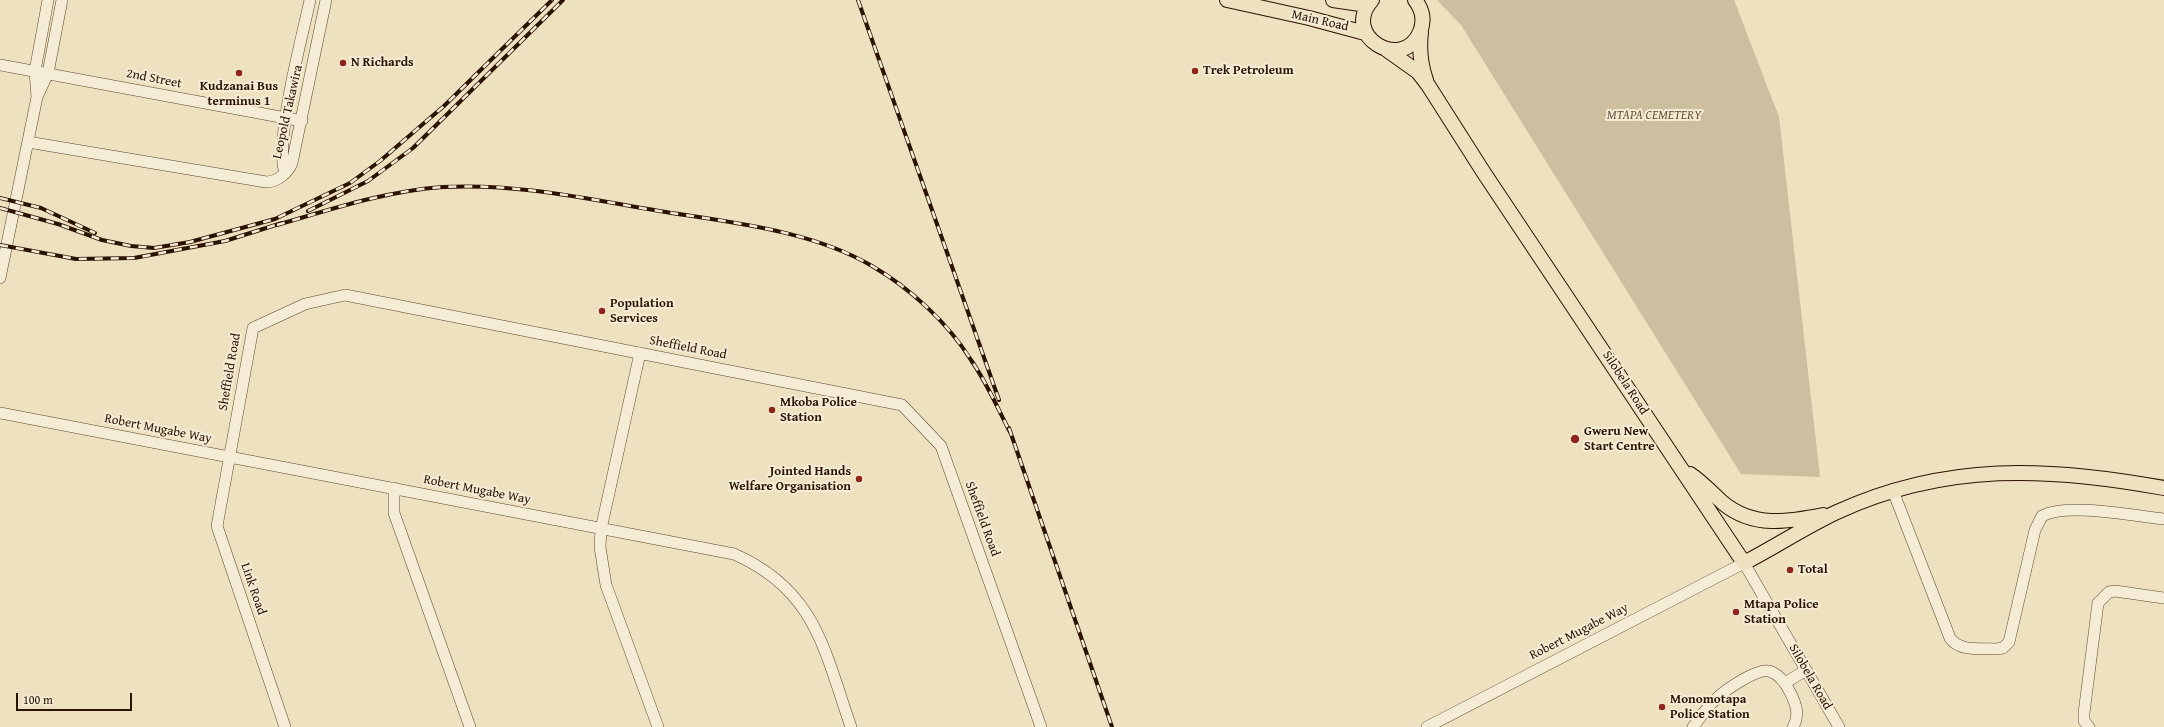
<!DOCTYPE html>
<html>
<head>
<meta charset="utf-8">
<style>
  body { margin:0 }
  #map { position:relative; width:2164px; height:727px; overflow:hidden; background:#eee1bf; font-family:"Gentium Book Plus",serif }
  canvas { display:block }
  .scale { position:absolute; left:16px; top:693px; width:116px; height:18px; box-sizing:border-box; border:2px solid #2c1201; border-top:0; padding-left:5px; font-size:12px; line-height:14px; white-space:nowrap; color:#2c1201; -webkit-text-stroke:3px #f4ecd5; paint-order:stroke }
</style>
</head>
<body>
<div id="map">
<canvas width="2164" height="727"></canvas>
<div class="scale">100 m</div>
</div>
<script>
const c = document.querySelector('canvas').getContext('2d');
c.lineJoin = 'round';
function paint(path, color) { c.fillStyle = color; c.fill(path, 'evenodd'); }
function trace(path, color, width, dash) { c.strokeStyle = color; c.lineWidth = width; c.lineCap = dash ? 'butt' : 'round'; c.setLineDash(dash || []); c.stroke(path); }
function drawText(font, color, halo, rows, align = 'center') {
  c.font = font + ' "Gentium Book Plus",serif'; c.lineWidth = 4; c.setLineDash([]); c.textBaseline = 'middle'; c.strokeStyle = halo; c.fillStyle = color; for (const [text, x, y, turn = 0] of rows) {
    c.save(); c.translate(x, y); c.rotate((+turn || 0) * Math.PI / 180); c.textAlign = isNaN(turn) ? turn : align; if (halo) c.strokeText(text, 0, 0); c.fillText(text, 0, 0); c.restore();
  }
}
paint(new Path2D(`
  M1437,0H1734L1779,117L1820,477L1741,474L1461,25Z`), '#cdbe9f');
const minor = new Path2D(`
  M0,65L302,121
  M37,97L35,71L48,0
  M28,142L266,182C277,182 288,173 292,163L326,0
  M285,173C274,141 302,38 310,0
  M0,278L37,97L48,73L62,0
  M640,353L601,529L600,547L606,585L658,727
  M0,413L734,554C816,590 824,650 851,727
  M394,488V513L470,727
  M1893,491L1950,638C1959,652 1982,648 1997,649L2003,648L2009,642L2035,530L2042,516C2067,502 2135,516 2164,519
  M1785,683L1806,670
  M285,727L217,526L253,328L305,304L345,295L902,405L941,446L1041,727
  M1427,727L1744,563L1839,727
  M1693,727C1700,718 1707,707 1716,699C1725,690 1757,668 1769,671C1779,674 1786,684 1790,692C1796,704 1800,715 1793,727
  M2089,727L2084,721V713L2098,603L2109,592L2115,591L2164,598`);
const major = new Path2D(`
  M1227,0L1309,18L1365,33
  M1333,0L1367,5
  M1372,0C1340,36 1403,73 1420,32C1425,20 1422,9 1415,0
  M1421,32C1419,49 1420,63 1426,80
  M1387,50L1418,72L1428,85L1484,173L1744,563C1775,547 1805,527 1837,512C1946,462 2049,467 2164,488
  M1690,474C1702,482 1712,493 1723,503C1753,528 1788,522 1823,515`);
trace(minor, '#5c4630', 12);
trace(major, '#2c1201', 16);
trace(minor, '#f4ecd5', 11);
trace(major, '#eee1bf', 14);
const rail = new Path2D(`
  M858,0L999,400
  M0,198L41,208L95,233
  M0,208L58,224L102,240L131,246L154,248L190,242L275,219L350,183L380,161L444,106L552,0
  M308,211L368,181L413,148L563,0
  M277,225C332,209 386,191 443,187C516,183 588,199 659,211C728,222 811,230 872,266C910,288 948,323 971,360C987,383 998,409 1011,434
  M0,245L76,259L134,258L225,241L282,223
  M1009,428L1112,727`);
trace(rail, '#2c1201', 4);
trace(rail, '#f4ecd5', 2.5, [8]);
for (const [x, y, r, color] of [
  [343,63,4,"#8f2418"],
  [1195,71,4,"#8f2418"],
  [239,73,4,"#8f2418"],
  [602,311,4,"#8f2418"],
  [772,410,4,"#8f2418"],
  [1575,439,5,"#8f2418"],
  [859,479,4,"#8f2418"],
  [1790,570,4,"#8f2418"],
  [1736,612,4,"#8f2418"],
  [1662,707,4,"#8f2418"]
]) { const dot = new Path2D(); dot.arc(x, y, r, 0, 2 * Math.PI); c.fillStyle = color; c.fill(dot); trace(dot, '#f4ecd5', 1.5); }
drawText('13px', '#2c1201', '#f4ecd5', [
  ["Main Road",1320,21,13],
  ["2nd Street",154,79,11],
  ["Leopold Takawira",288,112,-77],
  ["Sheffield Road",688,348,11],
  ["Sheffield Road",230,372,-80],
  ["Silobela Road",1625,383,57],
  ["Robert Mugabe Way",158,429,11],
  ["Robert Mugabe Way",477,490,11],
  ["Sheffield Road",982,519,70],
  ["Link Road",253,589,71],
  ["Robert Mugabe Way",1579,632,-27],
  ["Silobela Road",1810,677,60]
]);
drawText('bold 13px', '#2c1201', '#f4ecd5', [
  ["N Richards",351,63],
  ["Trek Petroleum",1203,71],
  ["Kudzanai Bus",239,87,"center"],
  ["terminus 1",239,102,"center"],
  ["Population",610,304],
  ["Services",610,319],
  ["Mkoba Police",780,403],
  ["Station",780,418],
  ["Gweru New",1584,432],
  ["Start Centre",1584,447],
  ["Jointed Hands",851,472,"right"],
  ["Welfare Organisation",851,487,"right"],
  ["Total",1798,570],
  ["Mtapa Police",1744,605],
  ["Station",1744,620],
  ["Monomotapa",1670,700],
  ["Police Station",1670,715]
], 'left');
drawText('italic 13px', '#644e38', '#f4ecd5', [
  ["MTAPA CEMETERY",1654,116]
]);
</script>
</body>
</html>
